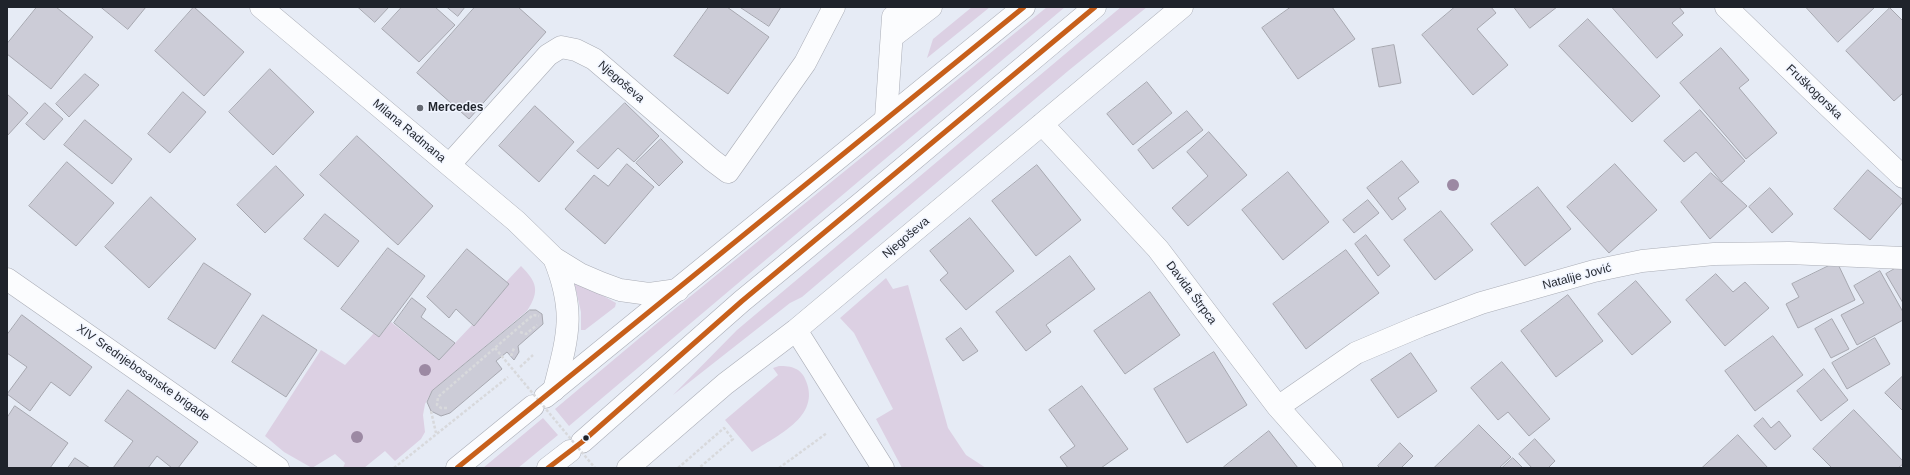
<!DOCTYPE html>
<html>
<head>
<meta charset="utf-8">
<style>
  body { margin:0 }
  #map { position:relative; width:1910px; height:475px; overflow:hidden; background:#e6ebf5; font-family:Helvetica,sans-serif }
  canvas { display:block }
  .frame { position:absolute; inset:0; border:8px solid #1f232b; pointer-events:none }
</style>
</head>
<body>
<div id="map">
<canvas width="1910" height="475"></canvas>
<div class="frame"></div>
</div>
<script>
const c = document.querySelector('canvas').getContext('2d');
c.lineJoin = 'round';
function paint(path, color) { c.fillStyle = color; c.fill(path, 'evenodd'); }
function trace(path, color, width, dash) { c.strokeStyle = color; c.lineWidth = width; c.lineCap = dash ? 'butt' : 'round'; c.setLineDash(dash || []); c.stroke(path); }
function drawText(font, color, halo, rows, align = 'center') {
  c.font = font + ' Helvetica,sans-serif'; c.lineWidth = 3; c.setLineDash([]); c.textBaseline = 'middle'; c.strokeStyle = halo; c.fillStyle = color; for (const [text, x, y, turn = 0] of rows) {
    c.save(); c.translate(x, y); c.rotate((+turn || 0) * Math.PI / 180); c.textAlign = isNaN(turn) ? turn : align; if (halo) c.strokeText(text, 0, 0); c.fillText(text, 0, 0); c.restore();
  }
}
paint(new Path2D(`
  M972,7H990L927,58L933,39Z
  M1047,7H1065L569,426L555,409L655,325Z
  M1121,7H1147L1068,71L802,297L790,303L673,395L737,330Z
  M521,266C537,282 540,291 527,311L432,391L425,404L423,415L425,432L421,439L395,461L385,451L364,468H343L345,463L335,454L312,468L284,452L265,436L321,350L345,365L374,333L379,337L391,322L439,360L472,325L474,326L509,284L506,282Z
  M886,278L893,289L908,285L948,428L966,455L986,468H902L876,419L893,409L854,333L840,318Z
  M574,282L582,284L616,303L615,307L585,330H581V312Z
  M779,366C792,366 801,368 806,381C821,417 776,436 752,452L725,420L778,375L773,368Z
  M543,418L558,435L518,468H483Z`), '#dcd0e3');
const building = new Path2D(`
  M37,7H56L93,37L51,89L7,54V44Z
  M101,7H146L128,29Z
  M194,7L244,52L204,96L155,51Z
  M358,7H389L375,22Z
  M402,7H435L455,25L419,62L382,29Z
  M447,7H465L458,16Z
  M475,7H518L546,32L469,119L417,73Z
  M709,7H727L769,37L728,94L674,56Z
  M740,7H781L769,26Z
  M1291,7H1332L1355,39L1298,79L1262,28Z
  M1455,7H1491L1496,13L1477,29L1508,65L1473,95L1422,35Z
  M1514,7H1557L1530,28Z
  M1612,7H1679L1684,13L1672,23L1683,35L1657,58Z
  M1806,7H1875L1838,42Z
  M1890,8L1903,21V93L1894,101L1846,51Z
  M1588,19L1660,96L1632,122L1559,46Z
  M1394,45L1401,83L1379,87L1372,49Z
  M1721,48L1749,80L1739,88L1777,133L1746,159L1680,83Z
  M270,69L314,112L273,155L229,112Z
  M85,74L99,85L69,117L56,104Z
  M1147,82L1172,113L1133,145L1107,114Z
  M183,92L206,112L170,153L148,134Z
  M7,94L28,113L7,136Z
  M45,103L63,119L44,140L26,124Z
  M625,103L659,136L634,162L618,148L598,169L577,151Z
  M535,106L574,142L539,182L499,146Z
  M1700,110L1745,161L1722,182L1696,152L1684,162L1664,141Z
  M1187,111L1203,130L1153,169L1138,150Z
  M85,120L132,159L112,184L64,145Z
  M1209,132L1247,175L1188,226L1172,208L1208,176L1187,152Z
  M357,136L433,206L398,245L320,175Z
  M661,139L683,162L659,186L636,163Z
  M1402,161L1419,182L1398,198L1406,209L1392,220L1367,188Z
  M67,162L114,203L76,246L29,206Z
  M627,164L654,187L605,244L565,209L594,175L608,186Z
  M1615,164L1657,210L1609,253L1567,207Z
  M1037,165L1081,220L1036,256L992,201Z
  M276,166L304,195L265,233L237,205Z
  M1868,170L1903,200V202L1870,240L1834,209Z
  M1288,172L1329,222L1283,260L1242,210Z
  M1711,173L1747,206L1710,239L1681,202Z
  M1538,187L1571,229L1525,266L1491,224Z
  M1770,188L1793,214L1772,233L1749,207Z
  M151,197L196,239L149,288L105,247Z
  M1368,200L1379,213L1354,233L1343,220Z
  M1441,211L1473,250L1435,280L1404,240Z
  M325,214L359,241L338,267L304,239Z
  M970,218L1014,271L966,310L940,280L948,273L930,251Z
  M1366,235L1390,266L1378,276L1355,244Z
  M388,248L425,276L379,337L341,309Z
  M467,249L509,284L474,326L456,309L449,318L427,297Z
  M1346,250L1379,293L1306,349L1273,304Z
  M1070,256L1095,289L1046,325L1051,332L1026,351L996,312Z
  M1837,262L1855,300L1798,328L1786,304L1799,297L1792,284Z
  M204,263L251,294L215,349L168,319Z
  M1903,264V303L1886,274Z
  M1880,271L1903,312V320L1857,345L1841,315L1864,303L1854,286Z
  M1716,274L1733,292L1745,282L1769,308L1725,346L1686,300Z
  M1636,281L1671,322L1632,355L1598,314Z
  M1150,292L1180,335L1125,374L1094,331Z
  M1568,295L1603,341L1556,377L1521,331Z
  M412,298L426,309L421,317L455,343L439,360L394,323Z
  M530,310H536L542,314L543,324L518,346L519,352L514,360L507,352L496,361L502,369L450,413L441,416L431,411L427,402L432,391Z
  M22,315L92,367L70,396L51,382L30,411L7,394L27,367L7,353V335Z
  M263,315L317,350L286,397L232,362Z
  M1832,319L1849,349L1831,358L1815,329Z
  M961,328L978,351L963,361L946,339Z
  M1773,336L1803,375L1755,411L1725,371Z
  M1875,338L1890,364L1847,389L1832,363Z
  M1214,352L1247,405L1187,443L1154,389Z
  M1411,353L1437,391L1398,418L1371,380Z
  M1502,362L1550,419L1529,436L1508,412L1498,420L1471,388Z
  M1824,369L1848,400L1821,421L1797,391Z
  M1903,376V411L1885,393Z
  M1082,386L1128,449L1101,468H1068L1060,457L1075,446L1049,410Z
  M128,390L198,442L178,468H172L157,456L148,468H113L133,441L105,421Z
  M15,406L68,443L50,468H7V418Z
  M1854,410L1903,461V464L1898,468H1832L1813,449Z
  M1763,418L1771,428L1779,421L1791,436L1775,450L1754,426Z
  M1479,425L1511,457L1499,468H1434Z
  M1269,431L1298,468H1225L1224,467Z
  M1738,435L1768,468H1702Z
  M1535,439L1555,461L1548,468H1532L1519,454Z
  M1400,443L1413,456L1401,468H1380L1378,466Z
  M75,458L90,468H68Z
  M1513,458L1523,468H1502Z`);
paint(building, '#ccccd7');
trace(building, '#a6a7af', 1);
const minor = new Path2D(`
  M261,7L516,221L554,258L580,274L601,283L620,290L649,294L678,290
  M1726,7L1822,100L1903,177
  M892,37L931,7
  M886,118L893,17L905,7
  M1042,124L1158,249L1278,407L1332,468
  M450,164L548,55L561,47L576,50L594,59L712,160L728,172L805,63L834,7
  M554,258C576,312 568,336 554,390
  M7,279L278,468
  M796,330L883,468
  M1278,407L1356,353L1420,326L1481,303L1594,271L1642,261L1714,254L1789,253L1903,258
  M628,468L725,384L796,330L1182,7`);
const major = new Path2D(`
  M545,397L1024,7
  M582,442L742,301L865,200L1095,7
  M457,468L533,406
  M548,468L570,451`);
trace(minor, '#aaadb6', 23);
trace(major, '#aaadb6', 23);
trace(new Path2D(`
  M520,332L526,334L537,325
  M511,356L514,348
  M520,367L533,355
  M447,408H441L437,405L438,397L533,315L539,316
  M431,411L436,433
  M394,468L508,377
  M678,468L724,428L733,439L699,468
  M779,468L827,433`), '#d8d9dc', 2.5, [3, 2]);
trace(minor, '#fbfcfe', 22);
trace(major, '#fbfcfe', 22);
trace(new Path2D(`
  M495,348L595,468`), '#d8d9dc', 2.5, [3, 2]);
trace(new Path2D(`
  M457,468L1024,7
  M548,468L582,442L742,301L1095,7`), '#c75f1a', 5);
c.fillStyle = '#9c89a3';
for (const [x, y] of [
  [1453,185],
  [425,370],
  [357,437]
]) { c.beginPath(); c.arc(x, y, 6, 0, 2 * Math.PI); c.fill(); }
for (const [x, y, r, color] of [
  [420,108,4,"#656972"],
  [586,438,3.5,"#1f232b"]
]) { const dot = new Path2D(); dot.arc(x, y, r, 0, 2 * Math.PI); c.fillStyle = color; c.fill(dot); trace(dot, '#f1f5ff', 1.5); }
drawText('12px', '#1f232b', '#f1f5ff', [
  ["Njegoševa",621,82,41],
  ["Fruškogorska",1814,92,44],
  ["Milana Radmana",409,131,40],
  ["Njegoševa",906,238,-40],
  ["Natalije Jović",1577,277,-15],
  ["Davida Štrpca",1191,293,53],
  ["XIV Srednjebosanske brigade",143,373,35]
]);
drawText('bold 12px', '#1f232b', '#f1f5ff', [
  ["Mercedes",428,108]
], 'left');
</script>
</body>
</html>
